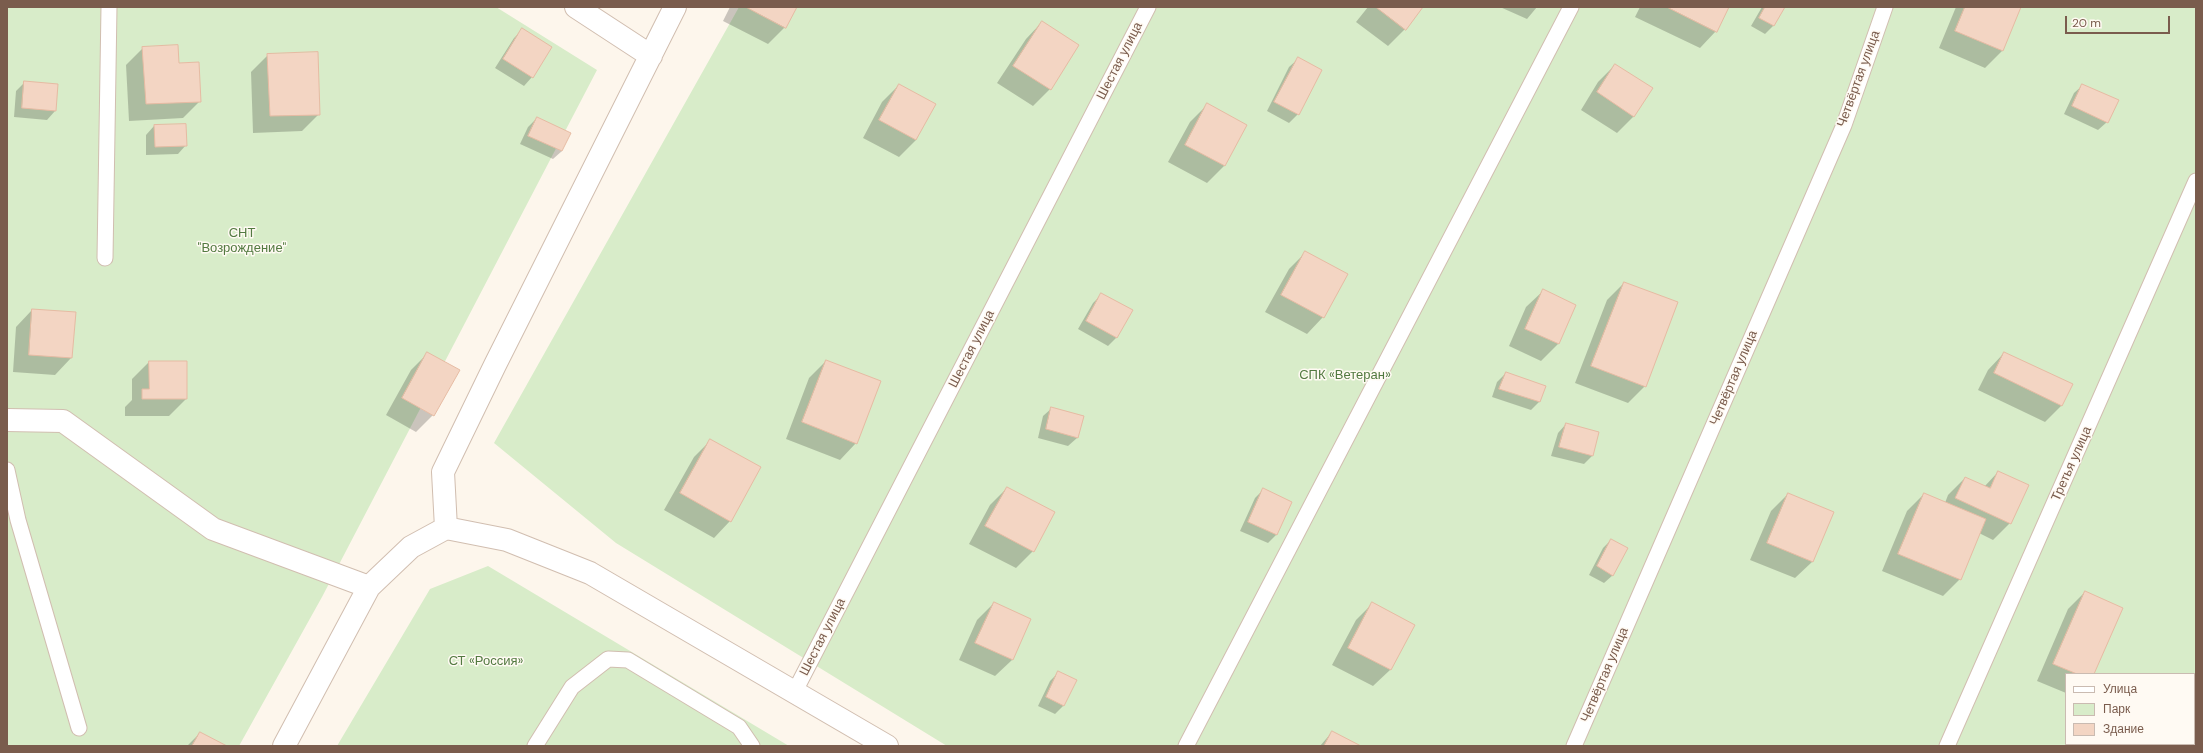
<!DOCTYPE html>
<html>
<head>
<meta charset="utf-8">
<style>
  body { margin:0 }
  #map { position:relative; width:2203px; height:753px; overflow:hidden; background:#fdf6ec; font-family:"DM Sans",sans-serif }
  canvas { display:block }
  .frame { position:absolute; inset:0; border:8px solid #7a5c4d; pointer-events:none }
  .legend { position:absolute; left:2065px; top:673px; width:130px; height:72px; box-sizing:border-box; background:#fffaf3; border:1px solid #cabbb1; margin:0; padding:5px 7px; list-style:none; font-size:12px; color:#7a5c4d }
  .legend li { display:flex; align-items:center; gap:8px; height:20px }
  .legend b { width:20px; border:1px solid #cabbb1 }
  .scale { position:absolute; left:2065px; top:16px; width:105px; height:18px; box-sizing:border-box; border:2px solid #7a5c4d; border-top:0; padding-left:5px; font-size:12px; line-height:14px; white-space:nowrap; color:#7a5c4d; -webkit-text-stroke:3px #fffaf3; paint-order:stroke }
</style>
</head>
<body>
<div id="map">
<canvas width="2203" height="753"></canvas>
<div class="frame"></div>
<ul class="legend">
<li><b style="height:5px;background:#fff"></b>Улица</li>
<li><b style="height:11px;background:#d8ecc9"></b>Парк</li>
<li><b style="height:11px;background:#f3d5c3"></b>Здание</li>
</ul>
<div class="scale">20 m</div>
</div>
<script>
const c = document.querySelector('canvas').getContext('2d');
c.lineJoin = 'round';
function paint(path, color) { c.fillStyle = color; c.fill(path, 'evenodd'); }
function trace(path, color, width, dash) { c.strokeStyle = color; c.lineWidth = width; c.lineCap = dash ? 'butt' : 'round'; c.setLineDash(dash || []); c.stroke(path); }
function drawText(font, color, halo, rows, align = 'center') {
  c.font = font + ' "DM Sans",sans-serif'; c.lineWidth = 3; c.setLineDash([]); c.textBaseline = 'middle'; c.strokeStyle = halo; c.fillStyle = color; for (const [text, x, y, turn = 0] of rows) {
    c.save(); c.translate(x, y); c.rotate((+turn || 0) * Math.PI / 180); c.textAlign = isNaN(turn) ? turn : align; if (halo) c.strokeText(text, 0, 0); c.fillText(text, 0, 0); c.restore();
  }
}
paint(new Path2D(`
  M7,7H496L597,70L322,597L239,746H7Z
  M739,7H2196V746H947L616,543L494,443ZM2066,674H2194V744H2066Z
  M488,566L789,746H337L430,589Z`), '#d8ecc9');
paint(new Path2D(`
  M730,7H796L785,27L768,44L723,21Z
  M1368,7H1422L1405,29L1388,46L1356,22Z
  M1500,7H1537L1527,19Z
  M1640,7H1728L1716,31L1700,48L1635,17Z
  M1762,7H1784L1773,26L1765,34L1751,26Z
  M1956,7H2020L2002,51L1985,68L1939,48Z
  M1042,22L1078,45L1050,89L1033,106L997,83L1026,39Z
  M523,29L532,77L524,86L495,68L514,38Z
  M143,48L178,64L200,101L183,118L129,121L126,65Z
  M268,55L319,114L302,131L253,133L251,72Z
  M1298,59V114L1289,123L1267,111L1289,67Z
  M1615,65L1634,116L1617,133L1581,110L1598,82Z
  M25,82L57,85L55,111L47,120L14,117L16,91Z
  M899,85L934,105L916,140L899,157L863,138L882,102Z
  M2083,85L2107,122L2098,130L2064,114L2074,93Z
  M1207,105L1245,126L1224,166L1207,183L1168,162L1190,122Z
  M537,118L562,151L553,159L520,144L528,127Z
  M154,126L186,145L178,154L146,155V135Z
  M1306,252L1323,317L1307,334L1265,312L1289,269Z
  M1624,283L1645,386L1628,403L1575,383L1607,300Z
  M1543,291L1575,305L1558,344L1541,361L1509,346L1526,307Z
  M1102,294L1131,311L1116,338L1108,346L1078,329L1093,303Z
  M32,310L74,313L71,358L55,375L13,372L16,327Z
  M428,353L433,415L416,432L386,415L411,370Z
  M2004,353L2062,405L2045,422L1978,390L1988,370Z
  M826,361L856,443L840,460L786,439L809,378Z
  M149,362L186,399L169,416H125V407L132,400V379Z
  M1506,373L1544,386L1539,402L1531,410L1492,397L1497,382Z
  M1052,408L1083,416L1077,438L1068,446L1038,438L1043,416Z
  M1566,424L1598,433L1592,456L1584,464L1551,456L1558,433Z
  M711,440L730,521L714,538L664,510L694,457Z
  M1998,472L2010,523L1993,540L1979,533L1960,579L1943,596L1882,571L1907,511L1924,494L1945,503L1948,495L1965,478L1984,487Z
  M1007,488L1033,551L1016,568L969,544L990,505Z
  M1263,490L1291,502L1276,535L1268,543L1240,531L1255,498Z
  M1788,494L1833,513L1812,562L1795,578L1750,560L1771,511Z
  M1611,540L1613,575L1604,583L1589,575L1603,548Z
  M2085,592L2093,674H2066V693L2037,681L2068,609Z
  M994,603L1012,660L995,676L959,660L977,620Z
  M1373,603L1413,625L1390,670L1373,686L1332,665L1356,620Z
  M1058,673L1064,705L1055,714L1038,706L1050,681Z
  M1332,732L1358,746H1320Z
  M200,733L224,746H187Z`), '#0003');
const building = new Path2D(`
  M746,7H797L786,28Z
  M1376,7H1423L1406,30Z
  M1667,7H1729L1717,32Z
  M1765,7H1785L1774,26L1759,18Z
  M1965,7H2021L2003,51L1955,31Z
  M1042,21L1079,45L1051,90L1013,66Z
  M522,28L552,47L533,78L503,59Z
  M178,45L179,63L199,62L201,102L146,104L142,47Z
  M318,52L320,115L270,116L267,54Z
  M1298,57L1322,70L1299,115L1274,102Z
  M1615,64L1653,88L1634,117L1597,92Z
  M24,81L58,84L56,111L22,108Z
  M899,84L936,104L916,140L879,120Z
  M2082,84L2119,100L2108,123L2072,106Z
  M1207,103L1247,125L1225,166L1185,145Z
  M537,117L571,133L562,151L528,136Z
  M186,124L187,146L155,147L154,125Z
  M1305,251L1348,274L1324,318L1281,295Z
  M1624,282L1678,302L1646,387L1591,366Z
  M1543,289L1576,305L1559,344L1525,329Z
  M1101,293L1133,310L1117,338L1086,321Z
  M32,309L76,312L72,358L29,355Z
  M427,352L460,370L434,416L402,398Z
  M2004,352L2073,384L2062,406L1994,373Z
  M826,360L881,381L857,444L802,422Z
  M149,361H187V399H142V389H149Z
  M1506,372L1546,386L1540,402L1499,389Z
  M1051,407L1084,416L1078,438L1046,429Z
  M1566,423L1599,432L1593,456L1559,447Z
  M710,439L761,467L731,522L680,493Z
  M1998,471L2029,485L2011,524L1955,498L1965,477L1990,488Z
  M1007,487L1055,512L1034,552L985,526Z
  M1263,488L1292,502L1277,535L1248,522Z
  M1788,493L1834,512L1813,562L1767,543Z
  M1924,493L1986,519L1961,580L1898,554Z
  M1611,539L1628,548L1613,576L1597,566Z
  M2085,591L2123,608L2094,674H2077L2053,664Z
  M994,602L1031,619L1013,660L975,643Z
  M1372,602L1415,625L1391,670L1348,648Z
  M1058,671L1077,680L1064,706L1046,697Z
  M1332,731L1361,746H1324Z
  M200,732L227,746H192Z`);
paint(building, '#f3d5c3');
trace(building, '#e6bba3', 1);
const lane = new Path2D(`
  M105,258L109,7
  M7,470L18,520L79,728
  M795,691L1148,7
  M535,746L572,687L608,659L628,660L739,727L752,746
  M1186,746L1571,7
  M1574,746L1844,125L1885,7
  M1947,746L2196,181`);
const street = new Path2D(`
  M576,7L651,56
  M7,420L63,421L213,529L369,587
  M446,528L443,472L495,365L675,7
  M284,746L369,587L411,547L446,528L507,540L590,573L887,746`);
trace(lane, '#d1beb0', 17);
trace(street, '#d1beb0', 24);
trace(lane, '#fff', 15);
trace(street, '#fff', 22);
drawText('13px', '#7a5c4d', '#fffaf3', [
  ["Шестая улица",1120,61,-63],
  ["Четвёртая улица",1859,79,-70],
  ["Шестая улица",972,349,-63],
  ["Четвёртая улица",1734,378,-67],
  ["Третья улица",2072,464,-66],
  ["Шестая улица",823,637,-63],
  ["Четвёртая улица",1605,675,-67]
]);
drawText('13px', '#537a41', '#fffaf3', [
  ["СНТ",242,234],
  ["\"Возрождение\"",242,249],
  ["СПК «Ветеран»",1345,376],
  ["СТ «Россия»",486,662]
]);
</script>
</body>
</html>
